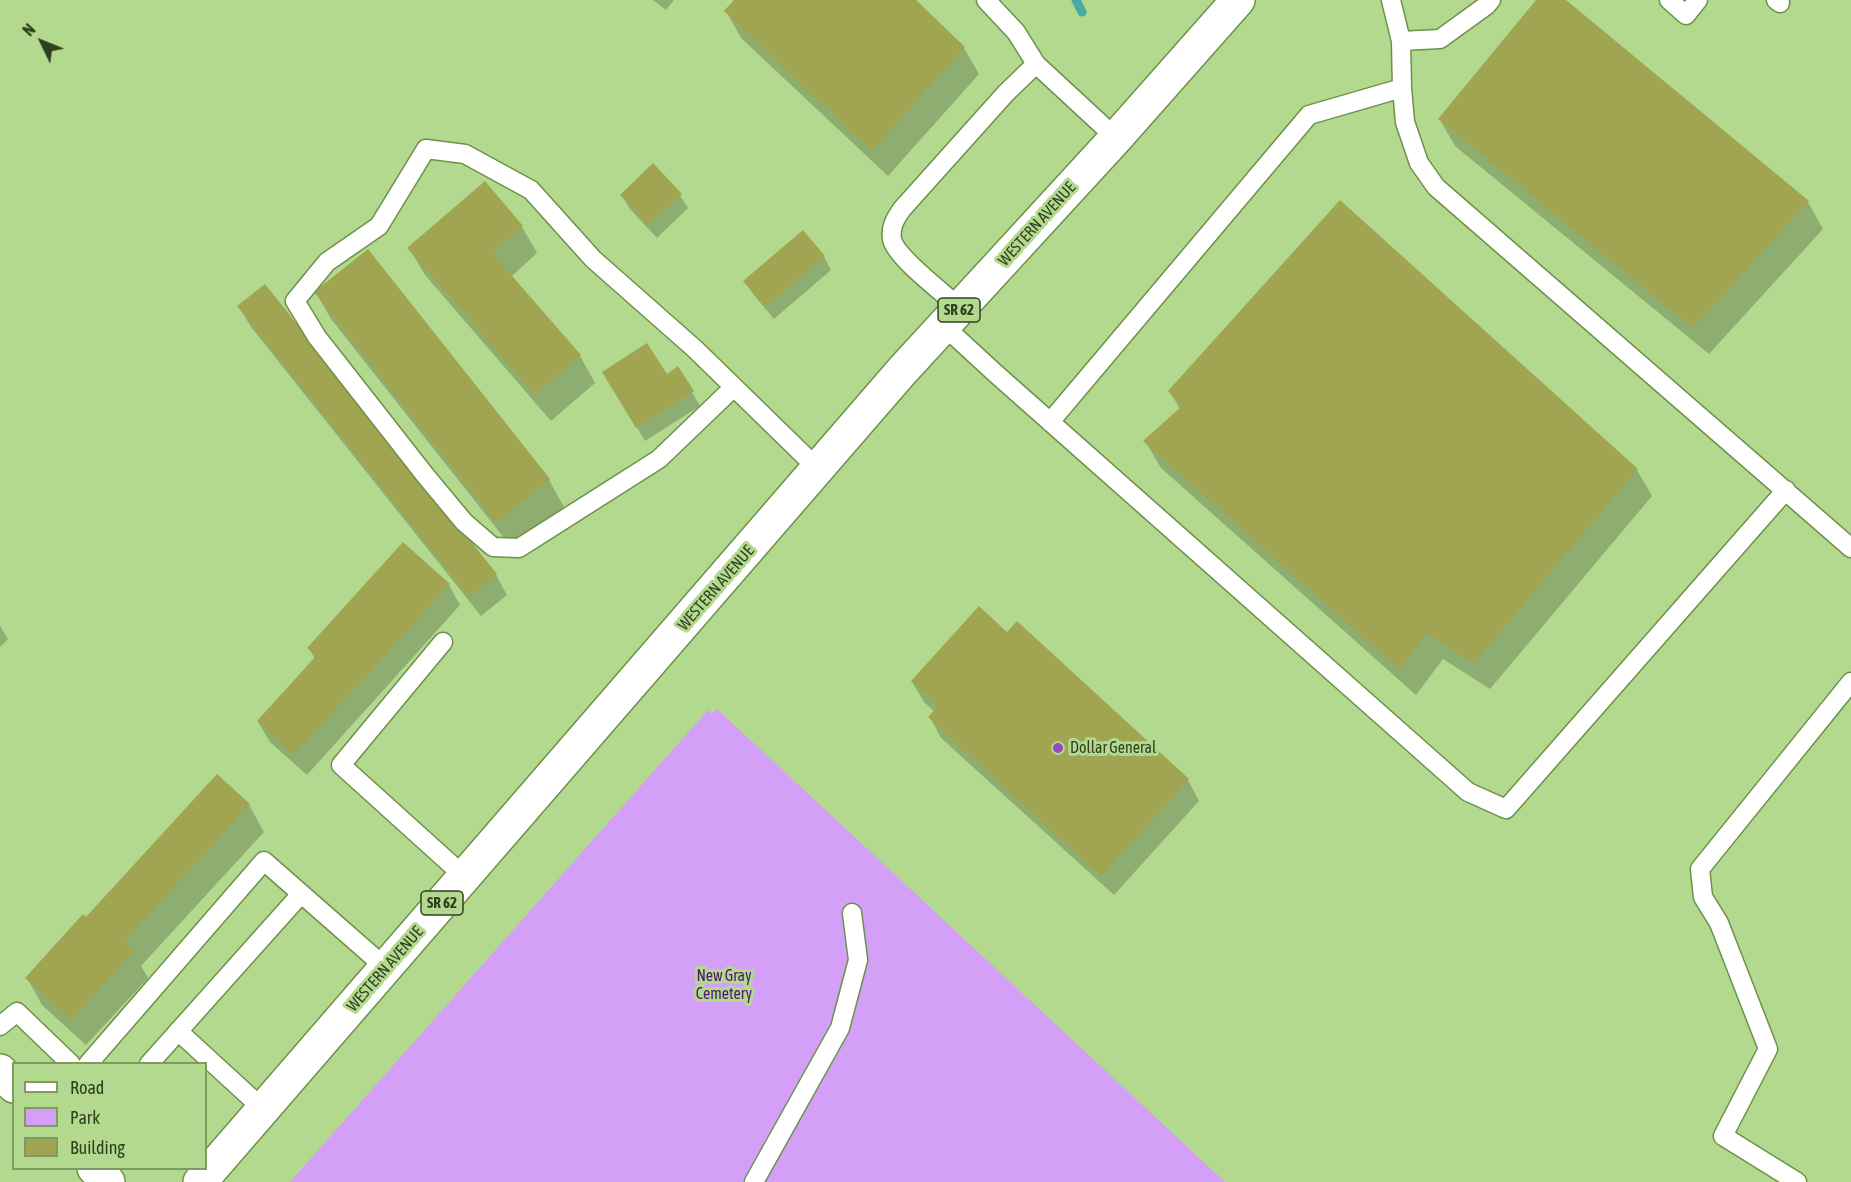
<!DOCTYPE html>
<html>
<head>
<meta charset="utf-8">
<style>
  body { margin:0 }
  #map { position:relative; width:1851px; height:1182px; overflow:hidden; background:#b2d98e; font-family:"Asap Condensed",sans-serif }
  canvas { display:block }
  .legend { position:absolute; left:12px; top:1062px; width:195px; height:108px; box-sizing:border-box; background:#b2d98e; border:2px solid #7e9b62; margin:0; padding:8px 10px; list-style:none; font-size:18px; color:#2f3f20 }
  .legend li { display:flex; align-items:center; gap:12px; height:30px }
  .legend b { width:30px; border:2px solid #7e9b62 }
  .north { position:absolute; left:12px; top:12px; width:60px; height:60px; -webkit-text-stroke:4px #b2d98e; paint-order:stroke; rotate:313deg; font-size:16px; font-weight:700; line-height:24px; text-align:center; color:#2f3f20 }
  .north::after { content:''; display:block; margin:auto; width:21px; height:27px; background:#2f3f20; clip-path:polygon(50% 0,100% 100%,50% 72%,0 100%) }
</style>
</head>
<body>
<div id="map">
<canvas width="1851" height="1182"></canvas>
<ul class="legend">
<li><b style="height:8px;background:#fff"></b>Road</li>
<li><b style="height:16px;background:#d39ff7"></b>Park</li>
<li><b style="height:16px;background:#a1a551"></b>Building</li>
</ul>
<div class="north">N</div>
</div>
<script>
const c = document.querySelector('canvas').getContext('2d');
c.lineJoin = 'round';
function paint(path, color) { c.fillStyle = color; c.fill(path, 'evenodd'); }
function trace(path, color, width, dash) { c.strokeStyle = color; c.lineWidth = width; c.lineCap = dash ? 'butt' : 'round'; c.setLineDash(dash || []); c.stroke(path); }
function drawText(font, color, halo, rows, align = 'center') {
  c.font = font + ' "Asap Condensed",sans-serif'; c.lineWidth = 6; c.setLineDash([]); c.textBaseline = 'middle'; c.strokeStyle = halo; c.fillStyle = color; for (const [text, x, y, turn = 0] of rows) {
    c.save(); c.translate(x, y); c.rotate((+turn || 0) * Math.PI / 180); c.textAlign = isNaN(turn) ? turn : align; if (halo) c.strokeText(text, 0, 0); c.fillText(text, 0, 0); c.restore();
  }
}
paint(new Path2D(`
  M717,709L1225,1182H290L708,710L712,714Z`), '#d39ff7');
paint(new Path2D(`
  M653,0H674L666,10Z
  M736,0H914L964,48L979,74L888,176L741,38L726,11Z
  M1538,0H1564L1808,202L1823,229L1709,354L1455,146L1440,120Z
  M484,183L522,227L537,253L511,277L580,356L595,383L551,421L425,275L409,248Z
  M622,195H680L688,208L657,238L629,208Z
  M368,251L549,480L564,507L512,548L331,319L316,293Z
  M824,257L831,270L774,319L753,294L745,281Z
  M239,307L496,575L507,595L481,616L251,327Z
  M678,369L700,406L645,441L612,386L666,376Z
  M1170,392L1637,470L1652,496L1490,689L1443,659L1416,695L1161,468L1145,441L1180,409Z
  M449,585L460,605L307,775L270,742L258,722L315,659L309,648Z
  M0,626L8,639L0,647Z
  M912,682L1188,780L1199,801L1114,895L941,738L930,717L935,712L924,702Z
  M249,805L264,832L141,966L148,978L86,1045L42,1005L27,978L86,919Z`), '#0003');
trace(new Path2D(`
  M1076,0L1082,12`), '#4aaaa6', 9);
paint(new Path2D(`
  M734,0H916L965,47L872,151L724,11Z
  M1536,0H1566L1809,201L1693,328L1438,119Z
  M653,163L682,194L648,225L620,195Z
  M485,181L523,226L492,253L581,355L535,395L407,248Z
  M1340,200L1638,469L1474,663L1427,633L1400,670L1143,441L1182,406L1168,391Z
  M803,230L825,256L765,307L743,281Z
  M368,249L550,479L496,523L314,292Z
  M265,284L497,574L469,597L237,306Z
  M647,343L667,374L678,366L694,391L636,428L602,372Z
  M403,542L450,584L294,755L257,721L316,656L307,648Z
  M979,606L1007,632L1017,621L1189,779L1101,876L928,717L938,706L911,681Z
  M217,774L250,804L124,942L134,951L71,1020L25,978L83,914L86,917Z`), '#a1a551');
const service = new Path2D(`
  M986,0L1016,32L1036,64
  M1391,0L1401,41L1402,88L1405,122L1419,163L1436,187L1851,548
  M1669,0L1686,15L1698,0
  M1776,0L1780,3
  M1401,41L1440,39L1487,5L1491,0
  M960,308C945,294 895,257 892,239C890,226 896,218 902,209L1006,93L1036,64L1116,138
  M944,326L995,373L1468,792L1506,809L1786,490
  M734,387L659,459L519,548L493,547L464,522L425,475L317,337L295,301L327,262L379,226L426,149L465,154L531,190L593,259L695,349L818,469
  M1050,422L1309,115L1402,88
  M443,642L341,765L465,877
  M0,1026L17,1012L71,1064
  M178,1031L263,1109
  M88,1064L264,861L386,968
  M149,1064L301,894
  M754,1182L840,1028L858,960L852,913
  M1797,1182L1723,1136L1768,1049L1719,923L1703,897L1700,869L1851,682`);
const tertiary = new Path2D(`
  M0,1071L14,1086
  M94,1168L108,1182`);
const primary = new Path2D(`
  M200,1182L902,371L1116,138L1238,0`);
trace(service, '#6d9149', 21);
trace(tertiary, '#6d9149', 36);
trace(primary, '#6d9149', 36);
trace(service, '#fff', 18);
trace(tertiary, '#fff', 33);
trace(primary, '#fff', 33);
for (const [x, y, r, color] of [
  [1058,748,6,"#934bbe"]
]) { const dot = new Path2D(); dot.arc(x, y, r, 0, 2 * Math.PI); c.fillStyle = color; c.fill(dot); trace(dot, '#b2d98e', 2); }
for (const [x, y, w] of [
  [959,310,42],
  [442,903,42]
]) { const box = new Path2D(); box.roundRect(x - w / 2, y - 12, w, 24, 4.5); c.fillStyle = '#b2d98e'; c.fill(box); trace(box, '#2f3f20', 1.5); }
drawText('bold 15px', '#2f3f20', null, [
  ["SR 62",959,310],
  ["SR 62",442,903]
]);
drawText('16px', '#2f3f20', '#b2d98e', [
  ["WESTERN AVENUE",1037,224,-48],
  ["WESTERN AVENUE",716,588,-49],
  ["WESTERN AVENUE",385,969,-49]
]);
drawText('16px', '#2f3f20', '#b2d98e', [
  ["Dollar General",1070,748]
], 'left');
drawText('16px', '#50166e', '#b2d98e', [
  ["New Gray",724,976],
  ["Cemetery",724,994]
]);
</script>
</body>
</html>
